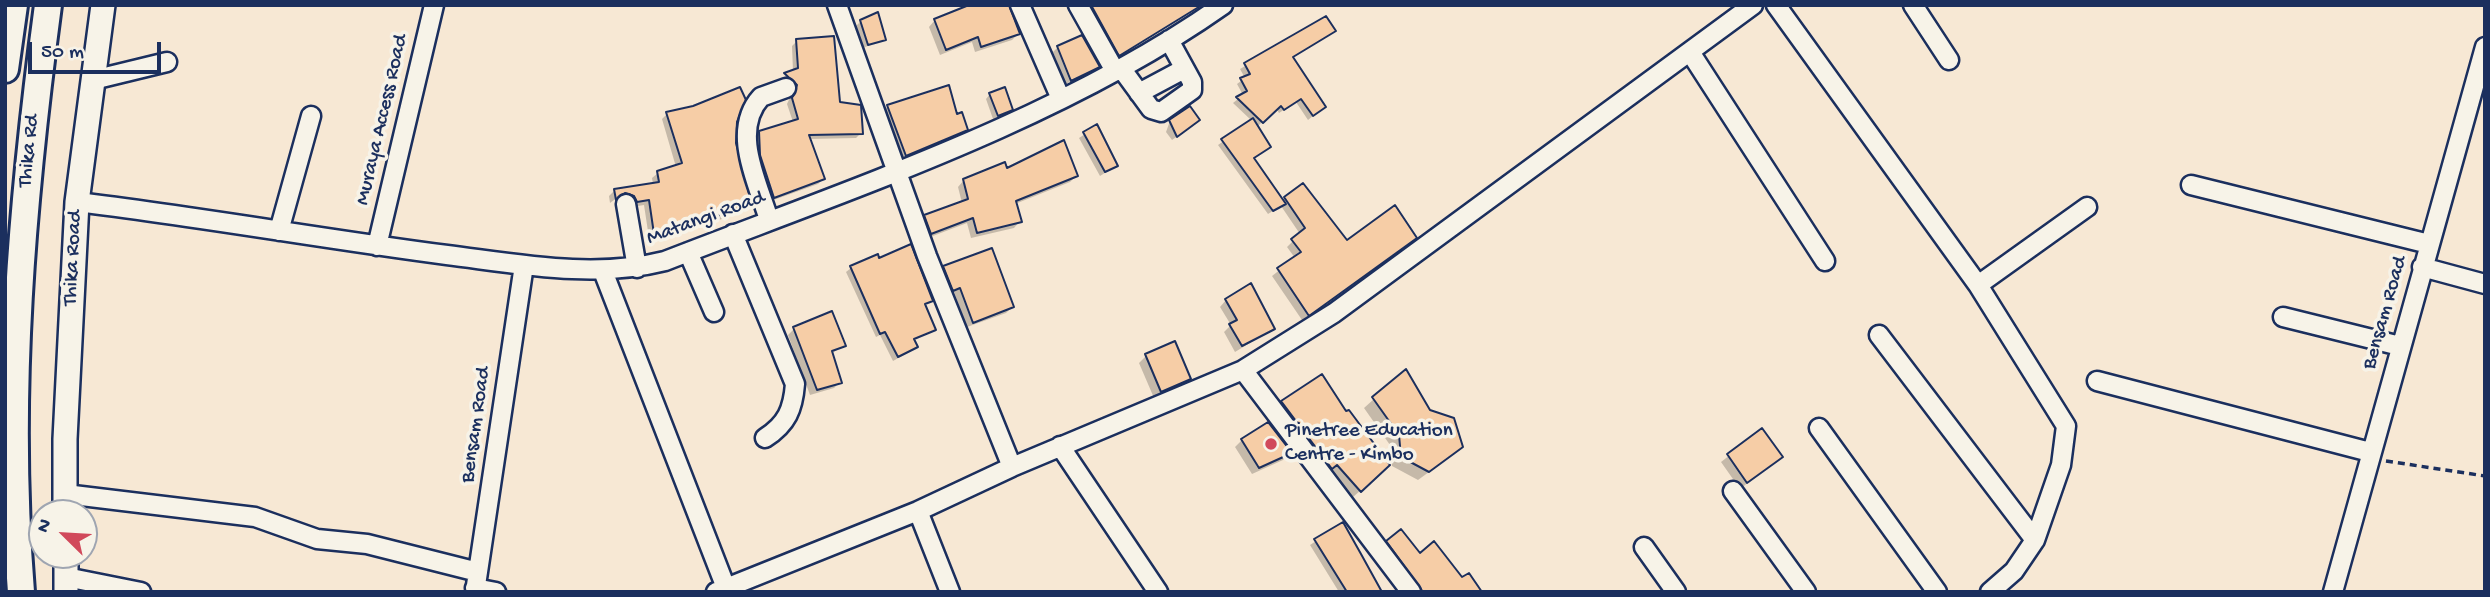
<!DOCTYPE html>
<html>
<head>
<meta charset="utf-8">
<style>
  body { margin:0 }
  #map { position:relative; width:2490px; height:597px; overflow:hidden; background:#f7e8d4; font-family:"Gochi Hand",sans-serif }
  canvas { display:block }
  .frame { position:absolute; inset:0; border:7px solid #1b2f5e; pointer-events:none }
  .north { position:absolute; left:28px; top:499px; width:70px; height:70px; box-sizing:border-box; background:#f7f3e8; border:2px solid #9fa5b1; border-radius:50%; rotate:294deg; font-size:19px; font-weight:700; line-height:28px; text-align:center; color:#1b2f5e }
  .north::after { content:''; display:block; margin:auto; width:24px; height:32px; background:#d1495b; clip-path:polygon(50% 0,100% 100%,50% 72%,0 100%) }
  .scale { position:absolute; left:28px; top:42px; width:133px; height:32px; box-sizing:border-box; border:4px solid #1b2f5e; border-top:0; padding-left:9px; font-size:21px; line-height:24px; white-space:nowrap; color:#1b2f5e; -webkit-text-stroke:5px #f7f3e8; paint-order:stroke }
</style>
</head>
<body>
<div id="map">
<canvas width="2490" height="597"></canvas>
<div class="frame"></div>
<div class="north">N</div>
<div class="scale">50 m</div>
</div>
<script>
const c = document.querySelector('canvas').getContext('2d');
c.lineJoin = 'round';
function paint(path, color) { c.fillStyle = color; c.fill(path, 'evenodd'); }
function trace(path, color, width, dash) { c.strokeStyle = color; c.lineWidth = width; c.lineCap = dash ? 'butt' : 'round'; c.setLineDash(dash || []); c.stroke(path); }
function drawText(font, color, halo, rows, align = 'center') {
  c.font = font + ' "Gochi Hand",sans-serif'; c.lineWidth = 7; c.setLineDash([]); c.textBaseline = 'middle'; c.strokeStyle = halo; c.fillStyle = color; for (const [text, x, y, turn = 0] of rows) {
    c.save(); c.translate(x, y); c.rotate((+turn || 0) * Math.PI / 180); c.textAlign = isNaN(turn) ? turn : align; if (halo) c.strokeText(text, 0, 0); c.fillText(text, 0, 0); c.restore();
  }
}
paint(new Path2D(`
  M963,5H1007L1018,34L1012,40L975,52L972,42L940,55L929,27L935,20L962,10Z
  M1200,5L1113,60L1087,13L1093,7Z
  M1326,19L1329,35L1292,58L1324,107L1308,120L1296,102L1279,113L1276,108L1257,127L1269,147L1252,159L1282,201L1285,198L1346,243H1409L1302,320L1272,276L1295,258L1287,247L1300,234L1281,206L1268,214L1218,145L1252,121L1233,103L1243,95L1237,84L1245,78L1240,69Z
  M861,21L884,39L863,48L856,26Z
  M797,41L861,133L856,138L809,139L823,179L818,184L768,202L760,176L754,138L760,133L793,122L787,104L793,91L780,79L793,72L792,46Z
  M1058,47L1097,66L1066,84L1053,52Z
  M990,94L1011,109L993,119L986,99Z
  M888,106L956,116L966,129L959,136L899,162L881,113Z
  M667,114L735,122L734,143L750,205L745,211L678,234L649,238L644,205L632,207L629,201L618,197L610,203L609,196L615,190L653,185L652,178L658,173L676,167L662,119Z
  M1170,121L1194,125L1172,140L1166,132Z
  M1096,127L1116,166L1100,176L1079,138Z
  M1006,170L1076,176L1070,182L1015,204L1020,221L1014,228L971,238L967,223L925,239L919,223L925,217L962,203L958,187L964,180Z
  M851,268L931,300L924,306L934,329L913,341L916,347L911,351L893,361L880,335L876,337L846,272Z
  M944,268L1012,307L1006,313L967,327L954,292L947,296L938,274Z
  M1226,300L1273,329L1235,352L1224,332L1231,325L1220,307Z
  M794,329L844,345L831,354L840,382L834,388L810,395L788,335Z
  M1174,343L1189,379L1182,386L1154,398L1139,363L1146,356Z
  M1405,371L1451,456L1418,480L1392,466L1390,445L1364,408Z
  M1321,376L1382,472L1353,497L1275,409Z
  M1762,430L1781,457L1740,489L1721,462Z
  M1242,440L1289,453L1283,460L1252,474L1235,447Z
  M1342,524L1382,592H1339L1310,545Z
  M1388,542L1420,556L1475,592H1415L1383,547Z`), '#0003');
const building = new Path2D(`
  M969,5H1009L1020,34L981,47L978,37L946,50L934,19Z
  M1091,5H1202L1119,56Z
  M878,12L886,40L868,45L860,20Z
  M1326,16L1336,31L1293,57L1326,107L1313,116L1301,99L1284,110L1281,106L1263,123L1236,97L1247,91L1240,78L1250,74L1244,63Z
  M1082,35L1100,67L1071,81L1057,46Z
  M834,36L840,102L861,105L863,134L809,135L825,179L774,198L760,155L759,131L798,119L792,98L797,85L784,73L798,68L796,39Z
  M949,85L957,114L962,112L968,130L906,156L887,105Z
  M740,87L746,100L737,122L736,143L752,205L685,226V229L654,234L649,200L637,202L634,196L625,193L616,200L614,189L659,182L657,171L682,163L666,112L693,106Z
  M1005,87L1013,110L998,116L989,93Z
  M1190,106L1200,120L1177,137L1169,120Z
  M1253,118L1271,147L1254,158L1286,204L1273,211L1221,139Z
  M1097,124L1118,166L1105,172L1083,132Z
  M1064,140L1078,176L1016,201L1022,222L977,233L973,218L931,234L924,215L968,199L963,179L1005,162L1007,168Z
  M1303,183L1347,240L1395,205L1417,238L1309,316L1277,268L1301,252L1291,239L1305,228L1284,197Z
  M911,244L933,301L925,304L936,330L914,339L918,347L898,357L885,332L880,334L850,266L878,254L879,258Z
  M992,248L1014,307L973,323L960,288L953,291L943,266Z
  M1251,283L1275,329L1242,346L1229,324L1237,320L1225,299Z
  M832,311L846,346L832,351L842,383L817,390L793,327Z
  M1175,341L1191,379L1161,392L1145,354Z
  M1406,369L1430,410L1454,418L1463,447L1429,472L1401,457L1399,435L1372,397Z
  M1322,374L1346,411L1349,410L1390,465L1361,492L1337,465L1332,469L1281,401Z
  M1268,422L1292,453L1259,468L1241,439Z
  M1762,428L1783,457L1747,483L1727,454Z
  M1343,522L1361,554L1382,592H1347L1314,539Z
  M1401,529L1420,553L1434,541L1462,577L1469,573L1482,592H1423L1386,541Z`);
paint(building, '#f6cda6');
trace(building, '#1b2f5e', 2);
const minor = new Path2D(`
  M837,5L927,256L1012,467
  M1020,5L1061,99
  M1078,5L1115,71
  M1776,5L1978,285L2066,426L2061,465L2035,540L2014,571L1990,592
  M1913,5L1949,60
  M1690,52L1825,261
  M1121,68L1151,109L1161,112L1192,90V82L1169,40
  M93,80L167,62
  M1139,93L1184,69
  M2191,185L2429,244
  M77,202C201,217 324,239 447,255C519,264 594,279 665,261C850,189 1060,120 1223,5
  M626,204L637,268
  M769,220C758,183 730,131 761,97L786,88
  M279,231L311,116
  M733,234L795,384C793,409 787,424 765,438
  M377,246L434,5
  M688,252L714,312
  M2422,267L2485,284
  M603,271L726,588
  M1978,285L2087,207
  M2283,317L2400,346
  M1879,335L2035,540
  M1243,370L1411,592
  M2097,381L2370,452
  M1819,428L1937,592
  M1060,446L1158,592
  M1733,491L1806,592
  M65,494L255,517L317,539L367,544L478,572
  M918,511L950,592
  M1644,547L1676,592
  M66,577L141,592
  M475,588L496,592
  M475,592L524,265
  M716,592L918,511L1012,467L1243,370L1334,313L1753,5
  M2333,592L2485,47`);
const major = new Path2D(`
  M65,513V439L77,202L103,5
  M66,555V592`);
const highway = new Path2D(`
  M5,69L14,5
  M21,592C5,395 22,200 48,5`);
trace(minor, '#1b2f5e', 23);
trace(major, '#1b2f5e', 28);
trace(highway, '#1b2f5e', 32);
trace(new Path2D(`
  M2386,461L2485,476`), '#1b2f5e', 3.5, [7, 5]);
trace(minor, '#f7f3e8', 18);
trace(major, '#f7f3e8', 23);
trace(highway, '#f7f3e8', 26);
for (const [x, y, r, color] of [
  [1271,444,7,"#d1495b"]
]) { const dot = new Path2D(); dot.arc(x, y, r, 0, 2 * Math.PI); c.fillStyle = color; c.fill(dot); trace(dot, '#f7f3e8', 2.5); }
drawText('21px', '#1b2f5e', '#f7f3e8', [
  ["Muraya Access Road",383,120,-77],
  ["Thika Rd",30,151,-84],
  ["Matangi Road",706,219,-20],
  ["Thika Road",74,258,-87],
  ["Bensam Road",2386,313,-74],
  ["Bensam Road",477,425,-82]
]);
drawText('21px', '#1b2f5e', '#f7f3e8', [
  ["Pinetree Education",1285,432],
  ["Centre - Kimbo",1285,456]
], 'left');
</script>
</body>
</html>
